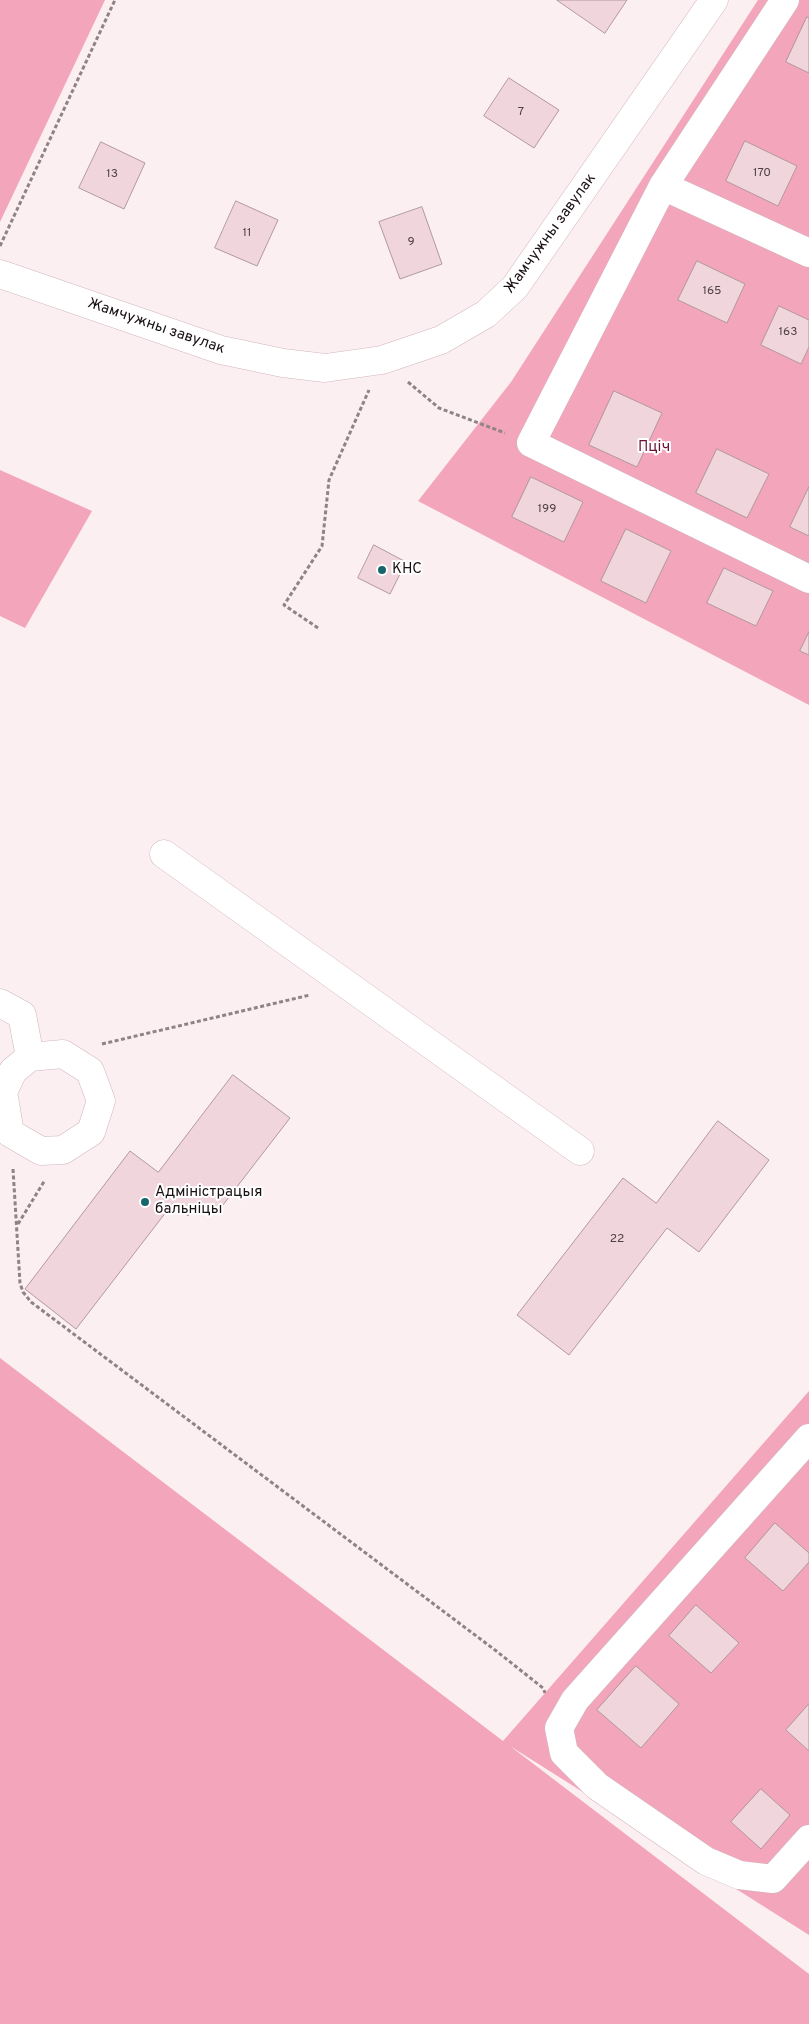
<!DOCTYPE html>
<html>
<head>
<meta charset="utf-8">
<style>
  body { margin:0 }
  canvas { display:block; background:#fbeff2 }
</style>
</head>
<body>
<canvas width="809" height="2024"></canvas>
<script>
const c = document.querySelector('canvas').getContext('2d');
c.lineJoin = 'round';
function paint(path, color) { c.fillStyle = color; c.fill(path, 'evenodd'); }
function trace(path, color, width, dash) { c.strokeStyle = color; c.lineWidth = width; c.lineCap = dash ? 'butt' : 'round'; c.setLineDash(dash || []); c.stroke(path); }
function drawText(font, color, halo, rows, align = 'center') {
  c.font = font + ' Overpass,sans-serif'; c.lineWidth = 4; c.setLineDash([]); c.textBaseline = 'middle'; c.strokeStyle = halo; c.fillStyle = color; for (const [text, x, y, turn = 0] of rows) {
    c.save(); c.translate(x, y); c.rotate((+turn || 0) * Math.PI / 180); c.textAlign = isNaN(turn) ? turn : align; if (halo) c.strokeText(text, 0, 0); c.fillText(text, 0, 0); c.restore();
  }
}
paint(new Path2D(`
  M0,0H105L0,222Z
  M758,0H809V705L418,501L511,382Z
  M0,470L92,511L25,628L0,616Z
  M0,1358L503,1741L809,1391V1935L510,1746L809,1974V2024H0Z`), '#f3a5bc');
const building = new Path2D(`
  M557,0H627L605,33Z
  M807,17L809,18V73L786,62Z
  M509,78L559,110L534,148L484,116Z
  M745,141L797,166L778,206L726,181Z
  M101,142L145,163L124,209L79,188Z
  M236,201L278,220L257,266L215,248Z
  M422,207L442,264L400,279L379,222Z
  M697,261L745,284L727,323L678,300Z
  M779,306L809,320V347L801,364L761,345Z
  M614,391L662,413L637,467L589,445Z
  M717,449L769,474L747,518L696,493Z
  M531,477L583,502L564,542L512,517Z
  M809,487V536L790,527Z
  M626,529L671,551L646,603L601,581Z
  M374,545L406,562L390,594L358,578Z
  M724,568L773,591L756,626L707,603Z
  M809,632V655L800,651Z
  M233,1075L290,1118L216,1214L199,1201L188,1216L173,1203L76,1329L25,1289L130,1151L158,1172Z
  M718,1121L769,1160L699,1252L667,1228L569,1355L517,1315L623,1178L656,1203Z
  M775,1523L809,1553V1562L783,1591L745,1558Z
  M696,1605L739,1643L711,1673L669,1636Z
  M636,1666L679,1704L641,1748L597,1710Z
  M809,1704V1751L786,1730Z
  M761,1789L790,1815L761,1849L731,1822Z`);
paint(building, '#f1d5dc');
trace(building, '#b2989f', 1);
const minor = new Path2D(`
  M785,0L663,186L531,443L809,579
  M663,186L809,253
  M0,274L221,350L283,363L325,368L382,360L441,340L486,314L515,287L714,0
  M164,854L580,1151
  M0,1003L22,1015L30,1057
  M63,1054L90,1071L101,1101L91,1132L63,1150L41,1151L10,1133L3,1092L13,1071L30,1057Z
  M809,1438L575,1700L559,1728L564,1753L597,1786L706,1861L739,1875L773,1879L809,1839`);
trace(minor, '#d2b6be', 29);
trace(new Path2D(`
  M0,246L115,0
  M408,382L439,408L505,433
  M318,628L284,605L322,546L329,480L369,390
  M102,1044L310,995
  M13,1169L20,1283L23,1292L31,1302L495,1650L543,1688L545,1693
  M18,1224L45,1180`), '#8e8386', 3, [4, 2.5]);
trace(minor, '#fff', 28);
for (const [x, y, r, color] of [
  [382,570,5,"#18666d"],
  [145,1202,5,"#18666d"]
]) { const dot = new Path2D(); dot.arc(x, y, r, 0, 2 * Math.PI); c.fillStyle = color; c.fill(dot); trace(dot, '#fff', 2); }
drawText('12px', '#4f4144', null, [
  ["7",521,113],
  ["170",762,174],
  ["13",112,175],
  ["11",247,234],
  ["9",411,243],
  ["165",712,292],
  ["163",788,333],
  ["199",547,510],
  ["22",617,1240]
]);
drawText('15px', '#191012', '#fff', [
  ["Жамчужны завулак",551,234,-54],
  ["Жамчужны завулак",156,327,19]
]);
drawText('15px', '#681338', '#fff', [
  ["Пціч",654,448]
]);
drawText('15px', '#191012', '#fff', [
  ["КНС",392,570],
  ["Адміністрацыя",155,1193],
  ["бальніцы",155,1210]
], 'left');
</script>
</body>
</html>
